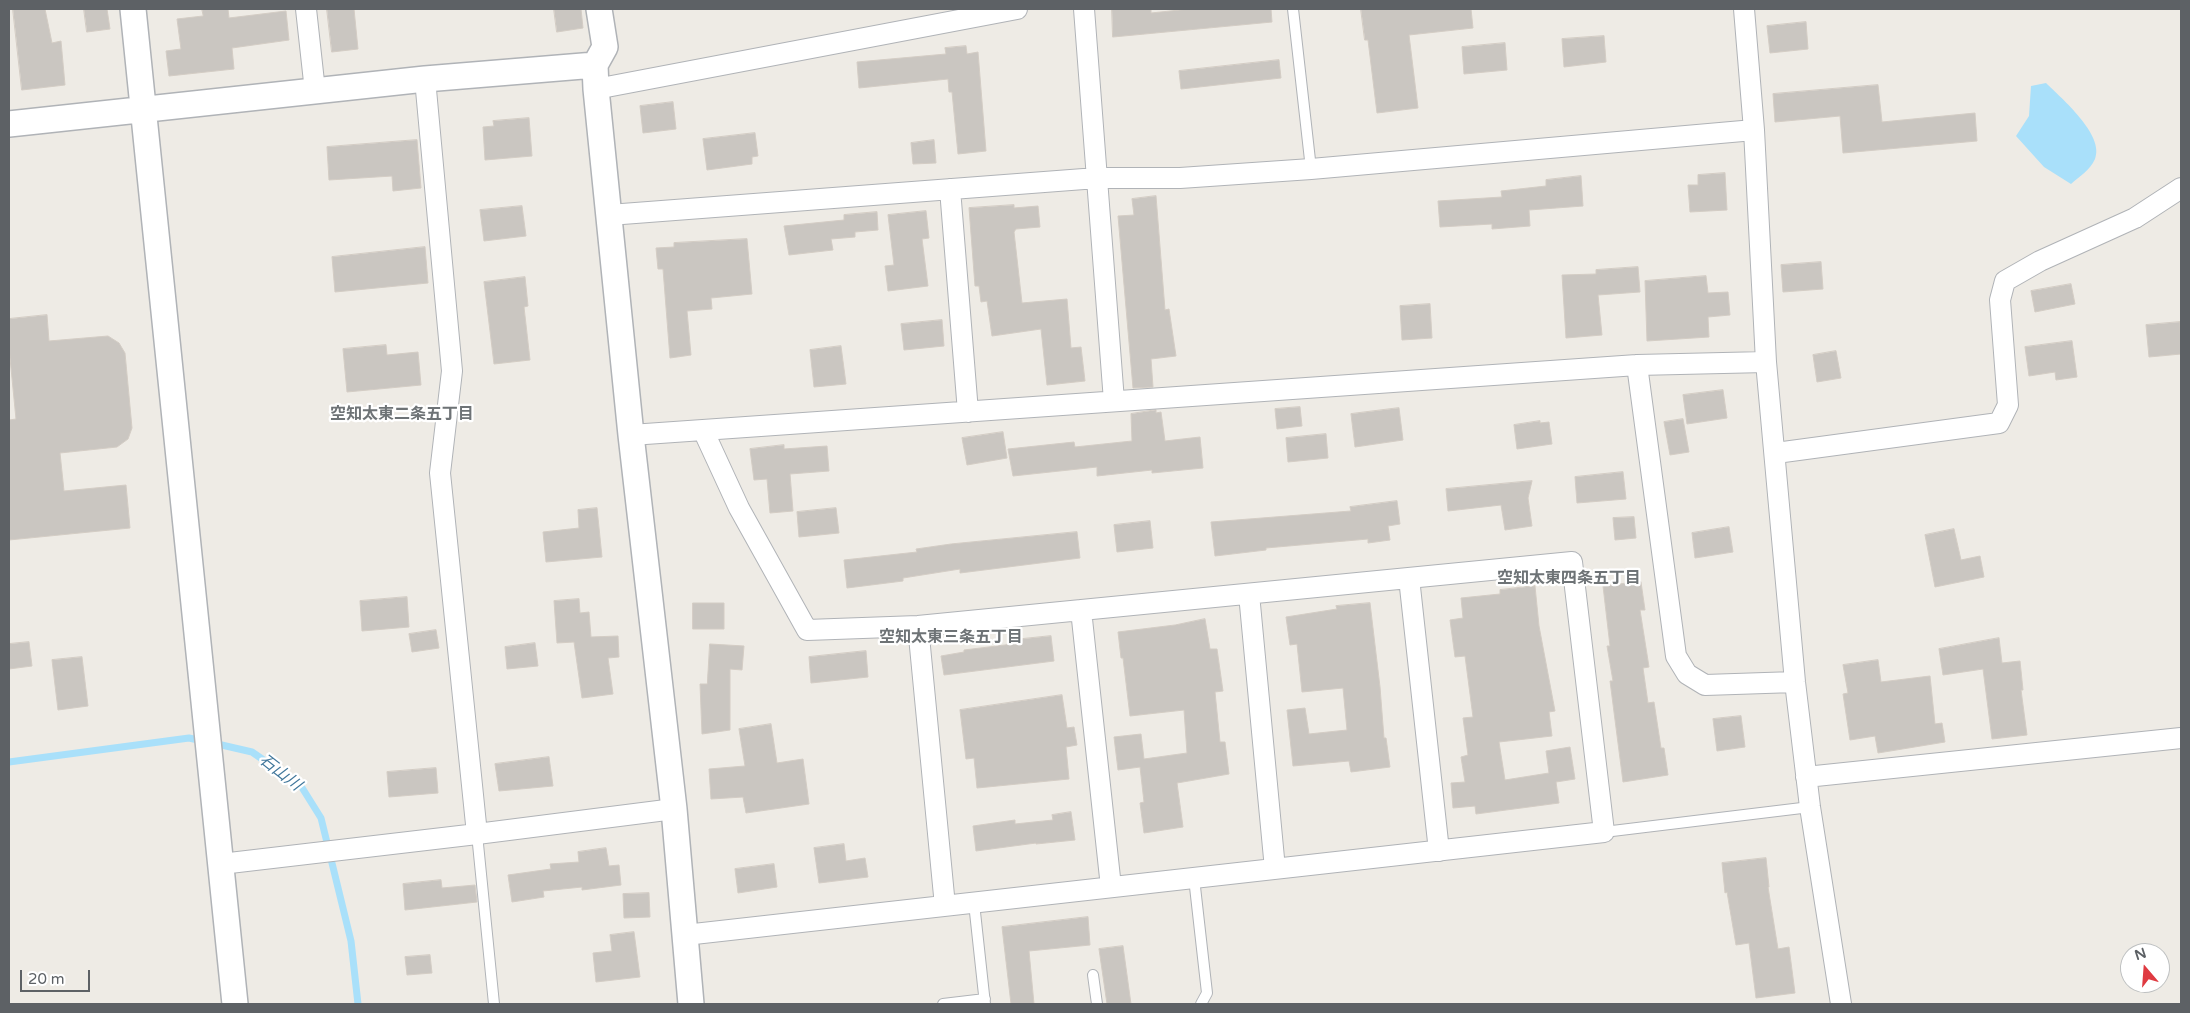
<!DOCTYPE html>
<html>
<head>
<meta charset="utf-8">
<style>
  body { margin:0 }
  #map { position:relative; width:2190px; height:1013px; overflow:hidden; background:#eeebe5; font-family:"Varela Round",sans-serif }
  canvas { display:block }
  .frame { position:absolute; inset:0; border:10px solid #5d6165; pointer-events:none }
  .north { position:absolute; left:2120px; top:943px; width:50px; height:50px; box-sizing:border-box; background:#fff; border:1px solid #bec0c1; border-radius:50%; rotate:342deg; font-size:14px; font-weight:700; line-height:20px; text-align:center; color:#5d6165 }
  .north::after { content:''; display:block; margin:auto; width:18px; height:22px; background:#df3a41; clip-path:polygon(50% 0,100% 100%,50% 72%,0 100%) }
  .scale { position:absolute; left:20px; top:970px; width:70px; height:22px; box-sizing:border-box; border:2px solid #5d6165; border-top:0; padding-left:6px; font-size:15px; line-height:18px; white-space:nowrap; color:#5d6165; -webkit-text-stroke:4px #fff; paint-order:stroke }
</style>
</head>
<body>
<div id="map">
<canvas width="2190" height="1013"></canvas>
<div class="frame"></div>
<div class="north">N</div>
<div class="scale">20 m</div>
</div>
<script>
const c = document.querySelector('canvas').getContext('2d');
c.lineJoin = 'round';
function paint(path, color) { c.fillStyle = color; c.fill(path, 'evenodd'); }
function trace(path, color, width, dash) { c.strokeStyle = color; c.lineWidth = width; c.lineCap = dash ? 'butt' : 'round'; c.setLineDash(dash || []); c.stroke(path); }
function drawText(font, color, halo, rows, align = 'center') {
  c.font = font + ' "Varela Round","Noto Sans JP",sans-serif'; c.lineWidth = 4.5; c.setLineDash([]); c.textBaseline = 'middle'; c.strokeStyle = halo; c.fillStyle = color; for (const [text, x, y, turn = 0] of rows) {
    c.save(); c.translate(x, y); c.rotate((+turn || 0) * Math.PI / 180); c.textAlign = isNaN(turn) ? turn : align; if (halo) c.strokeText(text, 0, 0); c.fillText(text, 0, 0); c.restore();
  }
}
paint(new Path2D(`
  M2046,83C2061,98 2105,135 2095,159C2090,170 2080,176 2071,184L2044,167L2016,136L2029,116L2031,86Z`), '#a9e0fa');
trace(new Path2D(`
  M213,743L252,752L301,786L321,818L351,941L358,1004
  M9,762L189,738L203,741`), '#a9e0fa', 7);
const building = new Path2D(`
  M13,9H45L52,43L61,41L65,85L22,90Z
  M84,9H107L110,29L87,32Z
  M202,9H228L229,18L286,11L289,40L232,48L234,69L169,76L166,51L181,49L177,19L203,16Z
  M327,9H354L358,49L332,52Z
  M554,9H581L583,28L557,32Z
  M1112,9H1151V13L1189,9H1271L1272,22L1113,37Z
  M1361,9H1471L1473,28L1409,35L1418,108L1377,113L1368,40H1365Z
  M1806,22L1808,49L1770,53L1767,26Z
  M1604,36L1606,62L1564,67L1562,39Z
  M1505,43L1507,70L1464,74L1462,47Z
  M966,46L967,54L978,52L986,151L958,154L952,92H949L948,79L859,88L857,62L946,54L945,48Z
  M1279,60L1281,78L1181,89L1179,71Z
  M1878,85L1882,122L1975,113L1977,141L1843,153L1840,116L1775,122L1773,94Z
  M673,102L676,129L643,133L640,106Z
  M529,118L532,156L485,160L483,127L494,126L493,121Z
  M755,133L758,156L752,157V164L707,170L703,139Z
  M417,140L421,188L393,191L392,176L329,180L327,147Z
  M934,140L936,163L913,164L911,143Z
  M1725,173L1727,210L1690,212L1688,185H1698V175Z
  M1581,176L1583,206L1529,210L1530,226L1492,229V224L1440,227L1438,201L1502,197L1501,191L1546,186V180Z
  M1156,196L1165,310L1169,309L1176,356L1151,359L1153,387L1133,388L1118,216L1134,215L1132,199Z
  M1014,205V208L1038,206L1040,227L1016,229L1014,232L1022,303L1067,299L1071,348L1081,347L1085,381L1047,385L1041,329L992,336L987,301L981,302L979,286H975L969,208Z
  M522,206L526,236L484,241L480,210Z
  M926,211L929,238L922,239L928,286L888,291L885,266L894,265L888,215Z
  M877,212L878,230L855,232V237L831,239L833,250L789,255L784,226L844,220V215Z
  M747,239L752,294L711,298L712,309L687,311L691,355L670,358L663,269H658L656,248L674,247V243Z
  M425,247L428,283L335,292L332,257Z
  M1821,262L1823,289L1783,292L1781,265Z
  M1638,267L1640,292L1598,295L1602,335L1566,338L1562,275L1596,274V270Z
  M1706,276L1708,293L1728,292L1730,315L1708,317L1709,337L1647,341L1645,281Z
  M525,277L528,306L524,307L530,360L494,364L484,282Z
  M2071,284L2075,304L2035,312L2031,291Z
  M1430,304L1432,338L1402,340L1400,306Z
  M47,315L49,341L108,336L119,343L125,353L132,428L128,439L117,447L60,453L64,491L126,485L130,528L9,540V420L16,419L9,348V319Z
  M942,320L944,346L904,350L901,324Z
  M2180,322L2181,354L2149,357L2146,325Z
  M2072,341L2077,377L2056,380L2055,372L2029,376L2025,347Z
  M386,345L387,355L418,352L421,385L347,392L343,349Z
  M841,346L846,384L814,387L810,350Z
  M1836,351L1841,378L1817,382L1813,355Z
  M1723,390L1727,418L1687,424L1683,395Z
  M1300,407L1302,426L1277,429L1275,409Z
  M1399,408L1403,440L1355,447L1351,414Z
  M1156,410V413L1161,412L1165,441L1200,437L1203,468L1152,473V470L1097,476V467L1013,476L1008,449L1074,442L1075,447L1132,441L1131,414Z
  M1683,419L1689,452L1670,455L1664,422Z
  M1540,421V423L1549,422L1552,444L1517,449L1514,425Z
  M1003,432L1007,458L967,465L962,438Z
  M1326,434L1328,458L1288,462L1286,438Z
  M784,445V449L827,446L829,471L790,474L793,511L770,513L767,479L754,480L750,449Z
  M1623,472L1626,499L1577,503L1575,477Z
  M1532,481L1528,498L1532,526L1505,530L1501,505L1448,511L1446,489Z
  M1397,501L1400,524L1388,526L1390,540L1368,543V539L1266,548V550L1215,556L1211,522L1351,511L1350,507Z
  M597,508L602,557L546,562L543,532L579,528L578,510Z
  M836,508L839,533L799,537L797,512Z
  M1634,517L1636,538L1615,540L1613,518Z
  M1150,521L1153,548L1117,552L1114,525Z
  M1729,527L1733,552L1695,558L1692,533Z
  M1954,529L1961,560L1980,556L1984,577L1935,587L1925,535Z
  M1077,532L1080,558L960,573V569L903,578V581L847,588L844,560L917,552L916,549L951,544Z
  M1641,582L1645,610H1640L1649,667L1643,668L1648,703L1654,702L1661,748H1664L1668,775L1623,782L1610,681H1613L1607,646H1610L1603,586Z
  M1535,586L1539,626L1555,711L1549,712L1552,736L1499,742L1505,780L1549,773L1546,751L1570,747L1575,779L1556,782L1559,803L1476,814L1475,806L1453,808L1451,783L1465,782L1461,757L1468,755L1463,718L1473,717L1465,656L1455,657L1450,620L1463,618L1461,598L1500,594V590Z
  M407,597L409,627L362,631L360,601Z
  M579,599L580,613L589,612L591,637L618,636L619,657L608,658L613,694L582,698L574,642L557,643L554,601Z
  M693,603H724V629H693Z
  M1370,603L1380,687L1384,738H1386L1390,767L1351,772L1349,761L1293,766L1287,710L1305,708L1309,734L1347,730L1343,688L1302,692L1297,644L1290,645L1286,617L1337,609L1336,606Z
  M1205,619L1210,649H1217L1223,691L1215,692L1220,742H1225L1229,774L1177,783L1183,827L1144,833L1140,803L1144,802L1140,767L1118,770L1114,737L1141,734L1144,759L1187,753L1184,710L1130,716L1123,658H1121L1118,632L1175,625Z
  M436,630L439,648L412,652L409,634Z
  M1051,636L1054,661L944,675L941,656L964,652V650L1013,644V640Z
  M1999,638L2002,663L2020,661L2023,690H2021L2027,735L1992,739L1983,669L1943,675L1939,649Z
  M29,642L32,666L9,669V644Z
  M535,643L538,666L507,669L505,647Z
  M710,644L744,646L742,670L730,669V730L702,734L700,684H707Z
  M866,651L868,677L811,683L809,657Z
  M82,657L88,706L58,710L52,660Z
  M1878,660L1881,682L1930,676L1935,724L1942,723L1945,742L1878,753L1875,736L1850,740L1843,694L1848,693L1843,665Z
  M1062,695L1067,728L1074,727L1077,745L1066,747L1069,779L977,788L974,758L966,759L960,710Z
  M1741,716L1745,747L1717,751L1713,719Z
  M771,724L777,763L803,759L809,804L746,813L743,797L711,799L709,769L745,766L739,729Z
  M549,757L553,786L499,791L495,764Z
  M436,768L438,793L389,797L387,772Z
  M1071,812L1075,840L1036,844V843L976,851L973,826L1015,820V824L1053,820L1052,815Z
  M844,844L846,861L865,858L868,877L819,883L814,848Z
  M606,848L609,866L619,865L621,885L582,890V887L543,891L544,897L512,902L508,875L551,869L550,864L579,862L578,852Z
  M1766,858L1769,887H1768L1778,949L1789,947L1795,993L1756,998L1749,943L1736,945L1727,892L1725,893L1722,863Z
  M774,864L777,887L738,893L735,869Z
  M441,880L442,888L475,885L477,902L405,910L403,884Z
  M649,893L650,917L624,918L623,894Z
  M1088,917L1090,945L1029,951L1034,1004H1011L1002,927Z
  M634,932L640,977L596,982L593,953L612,951L610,935Z
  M1123,946L1131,1004H1107L1099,949Z
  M430,955L432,973L407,975L405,957Z`);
paint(building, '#cac6c1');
trace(building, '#d3ccc4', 1);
const service = new Path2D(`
  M1293,9L1311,169
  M1604,832L1810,807
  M477,834L494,1004
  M1194,878L1207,993L1201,1004
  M974,903L985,1004
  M1093,975L1097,1004
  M943,1004L985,999`);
const minor = new Path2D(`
  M306,9L315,91
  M1084,9L1114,401
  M1744,9L1754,130L1766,362L1795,682L1810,807L1841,1004
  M425,79L452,371L440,473L477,834
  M596,89L1017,9
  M950,189L968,412
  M609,215L1097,178H1180L1311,169L1754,130
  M1637,365L1676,656L1687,674L1705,685L1795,682
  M631,435L1637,365L1766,362
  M1776,453L1999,423L2008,405L2000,300L2005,281L2040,261L2135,218L2181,188
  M1409,578L1439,851
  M1249,594L1275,869
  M1081,610L1111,887
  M918,626L945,906
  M1806,777L2181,738
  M221,864L477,834L674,809
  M685,935L1604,832L1572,562L918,626L807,630L739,508L703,430`);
const tertiary = new Path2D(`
  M133,9L235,1004
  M599,9L605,47L595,65L596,89L631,435L674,809L691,1004
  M9,124L425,79L595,65`);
trace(service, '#b0b3b7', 12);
trace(minor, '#b0b3b7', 22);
trace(tertiary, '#b0b3b7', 28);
trace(service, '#fff', 10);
trace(minor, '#fff', 20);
trace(tertiary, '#fff', 25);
drawText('bold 16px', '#6e7376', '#fff', [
  ["空知太東二条五丁目",402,415],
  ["空知太東四条五丁目",1569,579],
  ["空知太東三条五丁目",951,638]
]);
drawText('italic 16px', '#41779b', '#fff', [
  ["石山川",280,773,38]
]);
</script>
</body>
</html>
